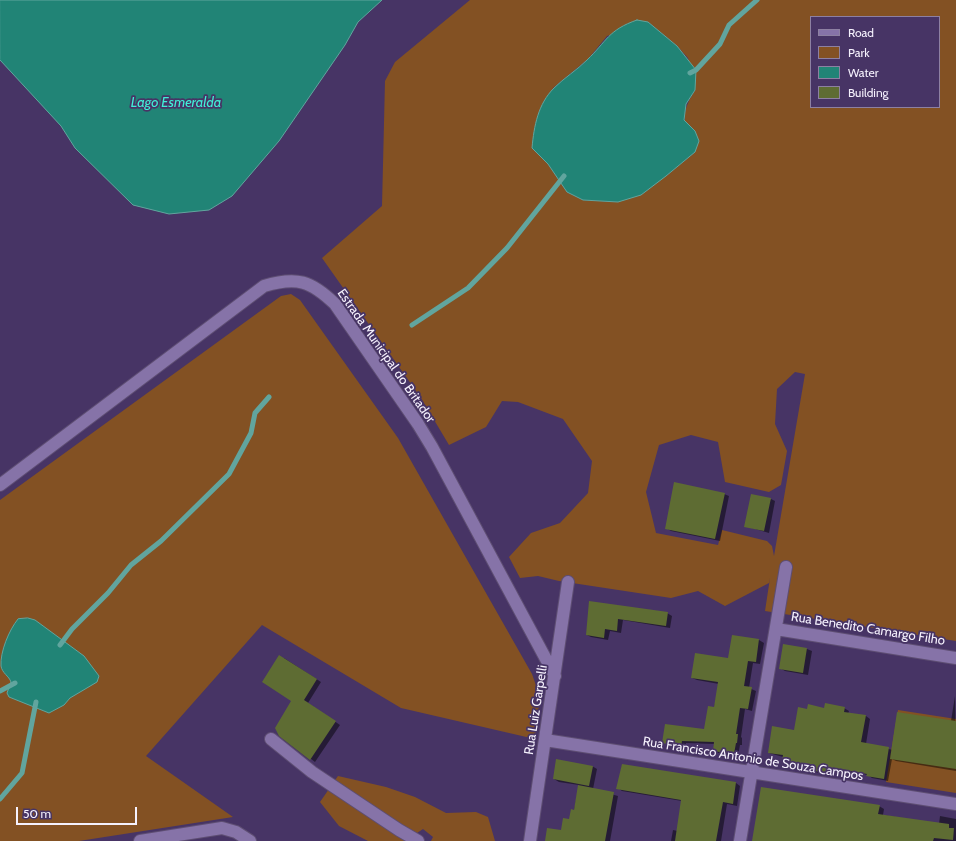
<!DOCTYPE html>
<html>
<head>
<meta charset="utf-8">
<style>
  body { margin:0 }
  #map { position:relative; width:956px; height:841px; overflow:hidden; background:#473465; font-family:Cabin,sans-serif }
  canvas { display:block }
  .legend { position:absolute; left:810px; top:16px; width:130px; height:92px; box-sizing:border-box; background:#473465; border:1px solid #8d80a2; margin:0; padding:5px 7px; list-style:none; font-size:12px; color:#f5f1fd }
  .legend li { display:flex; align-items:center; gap:8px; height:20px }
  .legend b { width:20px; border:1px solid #8d80a2 }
  .scale { position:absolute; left:16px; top:807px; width:121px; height:18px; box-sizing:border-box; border:2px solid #f5f1fd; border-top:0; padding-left:5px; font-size:12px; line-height:14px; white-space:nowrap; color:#f5f1fd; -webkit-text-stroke:3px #473465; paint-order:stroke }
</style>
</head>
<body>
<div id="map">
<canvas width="956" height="841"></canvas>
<ul class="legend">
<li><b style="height:5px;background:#8673a8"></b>Road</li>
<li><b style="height:11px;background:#835123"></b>Park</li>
<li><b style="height:11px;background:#218476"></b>Water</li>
<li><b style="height:11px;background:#5e6c33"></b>Building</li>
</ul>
<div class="scale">50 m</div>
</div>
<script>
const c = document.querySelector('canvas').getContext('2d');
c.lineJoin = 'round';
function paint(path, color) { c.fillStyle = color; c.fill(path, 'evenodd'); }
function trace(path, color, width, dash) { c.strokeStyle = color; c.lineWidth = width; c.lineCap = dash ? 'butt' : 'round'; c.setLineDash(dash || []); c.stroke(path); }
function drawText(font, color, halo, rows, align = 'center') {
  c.font = font + ' Cabin,sans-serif'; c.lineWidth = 3.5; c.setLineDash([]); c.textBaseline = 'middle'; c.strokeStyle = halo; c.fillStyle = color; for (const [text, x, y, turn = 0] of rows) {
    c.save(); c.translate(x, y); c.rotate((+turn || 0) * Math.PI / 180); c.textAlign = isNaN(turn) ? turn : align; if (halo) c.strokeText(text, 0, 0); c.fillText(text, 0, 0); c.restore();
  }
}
paint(new Path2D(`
  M470,0H956V641L765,611L770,578L769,583L725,606L698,591L671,598L559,581L538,576L520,578L509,557L531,533L560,523L588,493L592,461L563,419L518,402L502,401L486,427L449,445L421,398L322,258L382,206L385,81L395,62ZM811,17H939V107H811ZM648,22L677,46L688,58L695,90C678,117 685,125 695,152L666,176L618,202L583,200L567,192L548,164L532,148L553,88L588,59L607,36ZM795,372L805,374L774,556L772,546L767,541L722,530L718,545L656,533L646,492L659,445L691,435L718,442L725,482L769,492L781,485L787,451L775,424L777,389Z
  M291,294L300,300L398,438L532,674L540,697L535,739L401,708L262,625L146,756L233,817L79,841H0V500L281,296Z
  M898,710L956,719V793L886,782Z
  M338,776L386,787L415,797L446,813L476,812L488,817L495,841H431L433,837L423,829L405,841H368L339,826L320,802Z`), '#835123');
const water = new Path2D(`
  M0,0H382L358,22L345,45L279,141L232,196L209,210L169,214L133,205L75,148L61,126L0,60Z
  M637,20L648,22L677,46L696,70L695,90L686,104L684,120L695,131L699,141L695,152L666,176L641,195L618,202L583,200L567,192L548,164L532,148C534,126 538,104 554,88C564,78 577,70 587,60C607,41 608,30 637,20Z
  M28,618L35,620L84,656L99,676L97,682L70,698L64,705L49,713L9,697L7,693L11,682C9,676 2,673 1,666C0,652 9,630 18,619Z`);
paint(water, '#218476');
trace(water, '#61a59e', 1);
paint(new Path2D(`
  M724,494L729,496L720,541L671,531L666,528Z
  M771,499L775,501L769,533L745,526Z
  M590,602L667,613L672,616L670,628L623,620L621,633L610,631L608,640L591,637L587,635Z
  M733,636L759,640L764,643L760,664L753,663L749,688L756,691L752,711L745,709L741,737L742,738V745H740L738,756L718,753L714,751L715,744L686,743L685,749L663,742L705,730L714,708L719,684L697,680L692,678L729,659Z
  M784,645L807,649L812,651L808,675L785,671L780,668Z
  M284,658L321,682L308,703L340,725L315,762L280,735L293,701Z
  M955,696L956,771L896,761L892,759L888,781L872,778L868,775L838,770L837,776L796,769L791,767L792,763L783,760V757L769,753L795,731L808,710L844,708L849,711L848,714L866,716L870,719L866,744L893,750L951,721Z
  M592,766L597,769L593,789L618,796L610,841H546L561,831L570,820L574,811L579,785L559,782L554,779Z
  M622,766L736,783L740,786L737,806L727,804L721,841H671L673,830L678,831L682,801L622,791L618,788Z
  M879,806L884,809L883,815L939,824L940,816L956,819V841H753Z`), '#0007');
trace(new Path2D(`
  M690,73L696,70L720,44L729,25L757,0
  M412,325L468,288L507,248L564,176
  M60,645L72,629L108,593L131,565L161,541L229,474L251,433L255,413L269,397
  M0,691L15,683
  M0,799L22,773L36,702`), '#61a59e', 5);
paint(new Path2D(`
  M674,482L725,493L715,539L665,529Z
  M751,494L771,498L764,531L744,527Z
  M589,601L668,612L666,626L618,619L617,631L605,629L604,638L586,635Z
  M732,635L759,639L756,662L748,661L744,686L752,687L748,709L740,708L736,734H738L737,743H736L734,754L713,751L714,742L682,741L681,747L662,743L665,724L704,729L708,706L714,707L718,682L691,678L695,653L728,658Z
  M783,644L807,648L803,673L779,669Z
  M279,655L317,679L304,700L336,721L310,760L279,736L275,728L291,701L262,682Z
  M825,703L845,707L844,712L866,715L861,742L889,747L884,779L866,776L867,774L834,768L833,774L790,767L791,762L782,760L783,755L768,753L772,726L794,730L798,707L807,709L808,704L824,708Z
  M897,712L956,721V769L890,759Z
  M556,759L593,766L589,786L553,779Z
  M622,764L736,782L733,804L723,802L716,841H675L681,800L616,789Z
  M578,785L614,792L605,841H545L547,828L561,830L563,818L569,819L571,809L574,810Z
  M761,787L880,805L878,814L949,824V828H954L953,840L934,838L933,841H752Z`), '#5e6c33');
const minor = new Path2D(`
  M0,485L264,286C297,276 311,281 335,304L418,424L432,447L555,676
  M776,629L956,658
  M271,739L312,772L399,830L418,841
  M545,740L956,804
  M140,841L222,828L236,832L250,841
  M530,841L568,582
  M740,841L786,567`);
trace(minor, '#5e4e73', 14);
trace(minor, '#8673a8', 12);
drawText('13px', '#f5f1fd', '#473465', [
  ["Estrada Municipal do Britador",386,356,55],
  ["Rua Benedito Camargo Filho",868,629,9],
  ["Rua Luiz Garpelli",536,710,-81],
  ["Rua Francisco Antonio de Souza Campos",753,759,9]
]);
drawText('italic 14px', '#40f1d7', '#473465', [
  ["Lago Esmeralda",176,103]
]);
</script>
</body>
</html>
